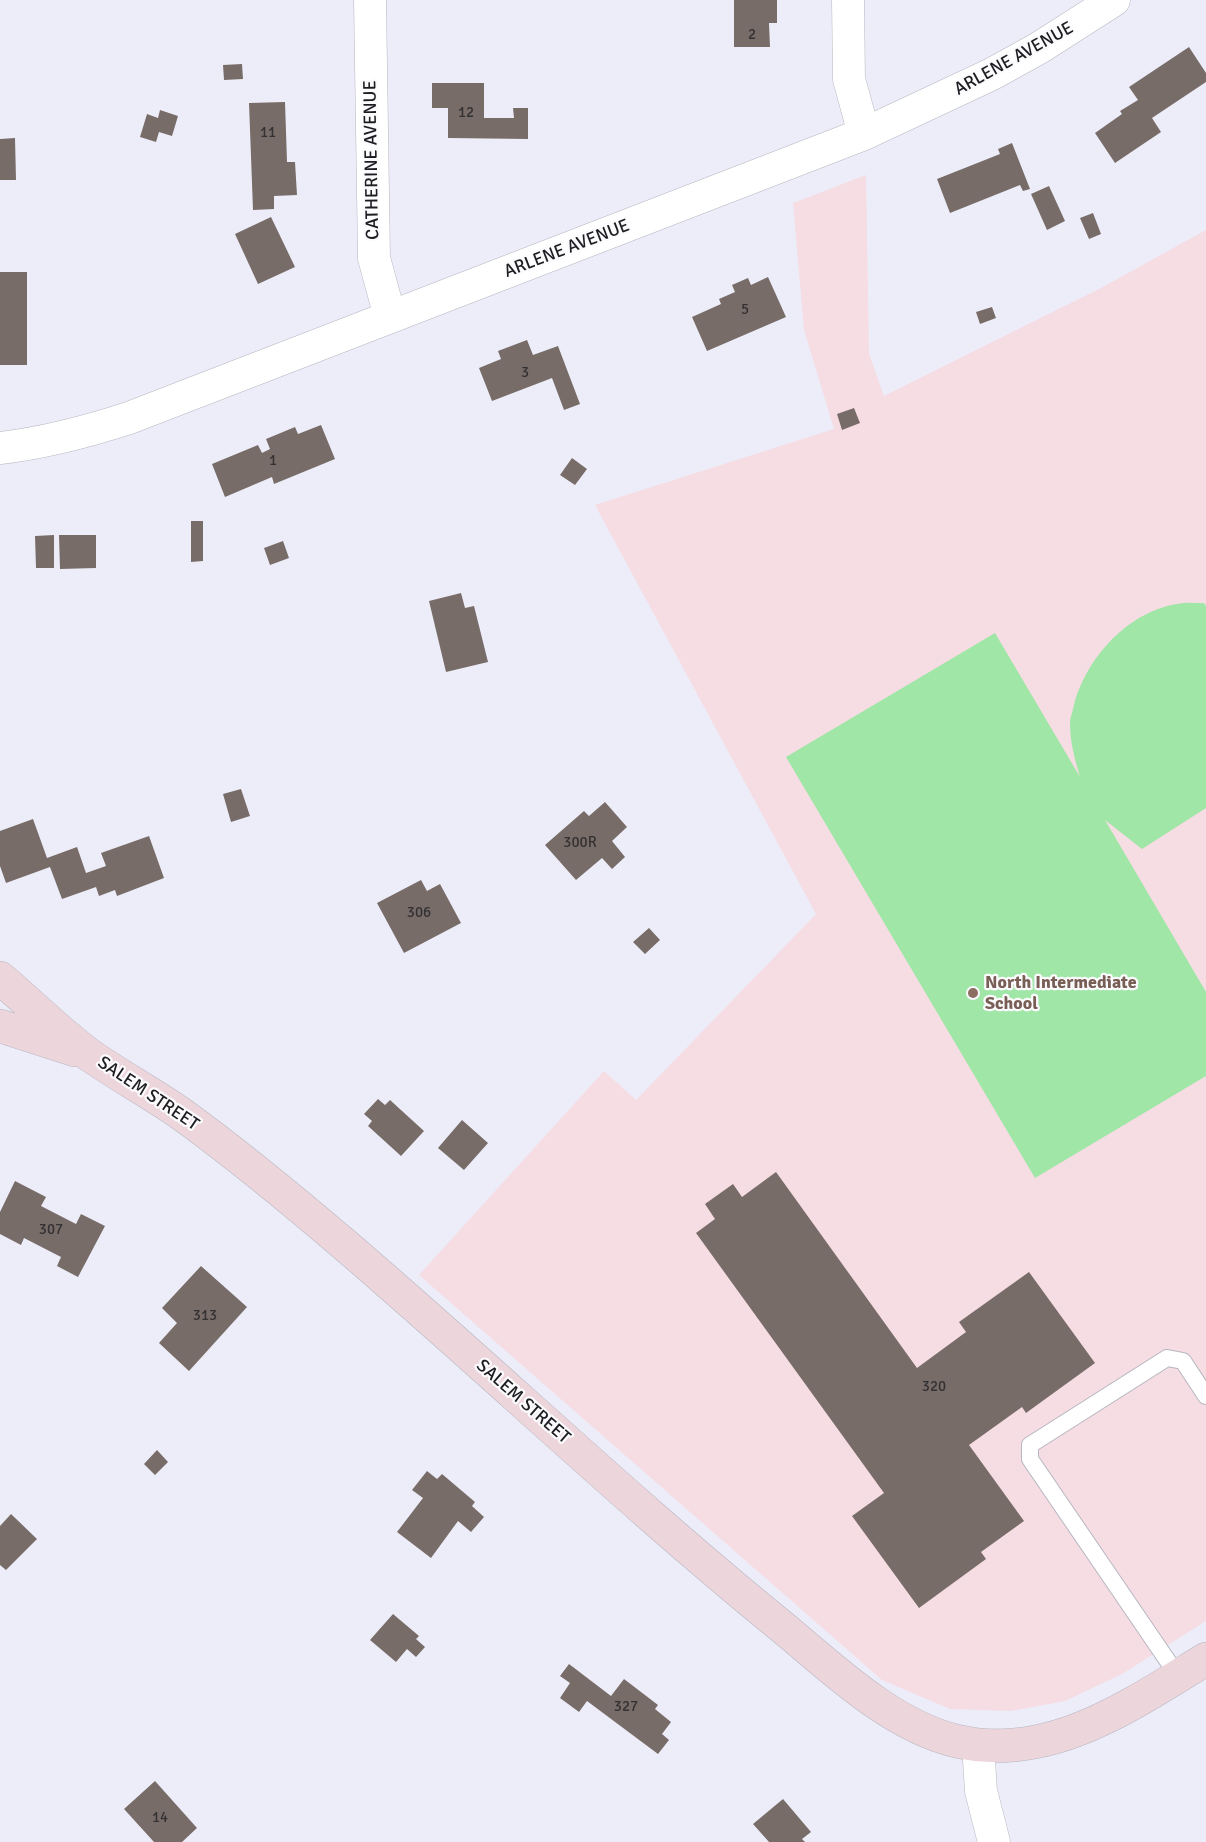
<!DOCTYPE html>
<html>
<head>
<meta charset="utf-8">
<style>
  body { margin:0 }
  canvas { display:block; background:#ecedf8 }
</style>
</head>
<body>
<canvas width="1206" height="1842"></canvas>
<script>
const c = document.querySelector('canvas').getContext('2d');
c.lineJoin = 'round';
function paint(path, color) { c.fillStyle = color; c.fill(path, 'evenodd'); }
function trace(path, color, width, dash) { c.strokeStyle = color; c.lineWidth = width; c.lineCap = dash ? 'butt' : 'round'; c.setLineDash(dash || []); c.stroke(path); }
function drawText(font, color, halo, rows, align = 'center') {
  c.font = font + ' Signika,sans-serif'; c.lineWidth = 4.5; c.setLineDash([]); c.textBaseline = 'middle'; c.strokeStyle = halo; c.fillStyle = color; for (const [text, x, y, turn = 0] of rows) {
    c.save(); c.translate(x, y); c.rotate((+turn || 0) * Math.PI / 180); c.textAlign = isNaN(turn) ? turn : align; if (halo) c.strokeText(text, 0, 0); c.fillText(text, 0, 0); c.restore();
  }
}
paint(new Path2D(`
  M866,175L869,354L884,396L1101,288L1206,230V1621L1122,1674L1065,1701L1011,1711L950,1709L882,1680L419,1275L604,1071L636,1100L816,914L595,505L834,429L804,330L793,203Z`), '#f6dce3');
paint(new Path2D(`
  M1204,603L1206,606V808L1142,849L1105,820L1206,992V1076L1035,1178L786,757L995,633L1080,777C1075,760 1070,742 1070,723C1070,717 1073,711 1074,705C1086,659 1127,612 1177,604C1186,602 1195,603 1204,603Z`), '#a0e6a6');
paint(new Path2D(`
  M734,0H777V23H769L770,47H734Z
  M1189,47L1206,73V82L1152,118L1161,132L1115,163L1095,133L1122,114L1120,111L1138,100L1129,87Z
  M242,64L243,79L224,80L223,65Z
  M432,83H484V118H514L513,108H528V139L448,138V108H432Z
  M285,102L287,162H295L297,195L274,196V209L253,210L249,103Z
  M160,110L178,116L172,136L159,132L156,142L140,137L147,114L158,118Z
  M15,138L16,180H0V139Z
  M1012,143L1030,189L1023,191L1020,185L950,213L937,179L1000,154L998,149Z
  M1049,186L1065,221L1047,230L1031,194Z
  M1093,213L1101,234L1089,239L1080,218Z
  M271,217L295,267L258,284L235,234Z
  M0,272H27V365H0Z
  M768,277L786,317L707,351L692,317L721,304L719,299L735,292L732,285L748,278L751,285Z
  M992,307L996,318L980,324L976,312Z
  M527,340L533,355L558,346L580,404L564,410L552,378L492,401L479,368L501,359L498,351Z
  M854,408L860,423L842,430L837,414Z
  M321,425L335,459L274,484L272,477L225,497L212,464L258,445L262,453L270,449L266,439L295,427L298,434Z
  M572,458L587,469L575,485L560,475Z
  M191,521H203V561L191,562Z
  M54,535V568H36L35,536Z
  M59,535H96V568L60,569Z
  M283,541L289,558L270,565L264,548Z
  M461,593L465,608L474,606L488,662L446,672L429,601Z
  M241,789L250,816L231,822L223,794Z
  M605,802L627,827L612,841L625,857L612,869L602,858L576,880L545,845L584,811L589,816Z
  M33,819L47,858L77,847L86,873L106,866L101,853L149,836L164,878L117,896L115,890L99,896L96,887L62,899L50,867L6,883L0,866V831Z
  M421,880L427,891L440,884L461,923L404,953L377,903Z
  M649,928L660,940L645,954L633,942Z
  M378,1099L385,1105L390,1100L424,1131L401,1156L368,1126L372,1121L364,1114Z
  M462,1120L488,1143L464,1170L438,1148Z
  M776,1172L917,1368L966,1332L959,1322L1029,1272L1095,1363L1026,1413L1022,1407L969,1445L1024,1521L981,1552L986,1559L919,1608L852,1516L884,1493L696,1233L715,1219L705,1204L733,1184L742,1197Z
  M15,1181L46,1197L41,1206L76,1224L81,1214L105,1226L78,1277L57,1266L61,1257L24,1238L21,1245L0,1234V1212Z
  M201,1266L247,1307L189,1371L159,1343L177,1323L162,1308Z
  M157,1450L168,1462L155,1475L144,1464Z
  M427,1471L437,1479L442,1474L475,1502L472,1506L484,1517L471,1532L458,1521L431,1558L397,1532L423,1498L412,1490Z
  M11,1514L37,1539L6,1570L0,1565V1526Z
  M393,1614L419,1636L416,1639L425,1647L416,1657L407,1649L396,1662L370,1640Z
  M569,1664L611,1696L624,1679L658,1705L655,1709L671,1722L662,1734L669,1740L658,1754L587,1701L579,1712L560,1698L570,1683L560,1676Z
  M155,1781L197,1828L182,1842H154L124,1809Z
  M783,1799L811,1832L802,1839L805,1842H769L753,1824Z`), '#786c69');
const lane = new Path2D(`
  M1178,1676L1030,1459V1445L1167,1358L1183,1361L1206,1396`);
const street = new Path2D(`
  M370,0L374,258L390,317
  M848,0L849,79L864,134
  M0,448C44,443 86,432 129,418L864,134L992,74L1039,48L1114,0
  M978,1745L981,1791L994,1842`);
const secondary = new Path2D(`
  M0,978C30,1003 59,1033 91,1056C120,1076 151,1093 180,1113C237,1154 291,1199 345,1245C491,1370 631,1504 781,1626C832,1668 890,1725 956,1741C1049,1763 1131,1705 1206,1659
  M0,1026L75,1050`);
trace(lane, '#b6b6c1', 18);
trace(street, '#b6b6c1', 33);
trace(secondary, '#b6b6c1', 34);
trace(lane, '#fff', 16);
trace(street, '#fff', 32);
trace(secondary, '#edd6db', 33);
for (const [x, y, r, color] of [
  [973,993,6,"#8d6e63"]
]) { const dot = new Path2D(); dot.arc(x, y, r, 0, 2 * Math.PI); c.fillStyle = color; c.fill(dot); trace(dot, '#fbfbfd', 2); }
drawText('15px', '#343133', null, [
  ["2",752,35],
  ["12",466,113],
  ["11",268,133],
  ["5",745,310],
  ["3",525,373],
  ["1",273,461],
  ["300R",580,843],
  ["306",419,913],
  ["307",51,1230],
  ["313",205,1316],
  ["320",934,1387],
  ["327",626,1707],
  ["14",160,1818]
]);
drawText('18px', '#1d1d21', '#fbfbfd', [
  ["ARLENE AVENUE",1014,59,-29],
  ["CATHERINE AVENUE",372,160,-91],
  ["ARLENE AVENUE",567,249,-21],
  ["SALEM STREET",148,1094,34],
  ["SALEM STREET",523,1402,41]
]);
drawText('bold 18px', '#785e54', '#fbfbfd', [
  ["North Intermediate",985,983],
  ["School",985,1004]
], 'left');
</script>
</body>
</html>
